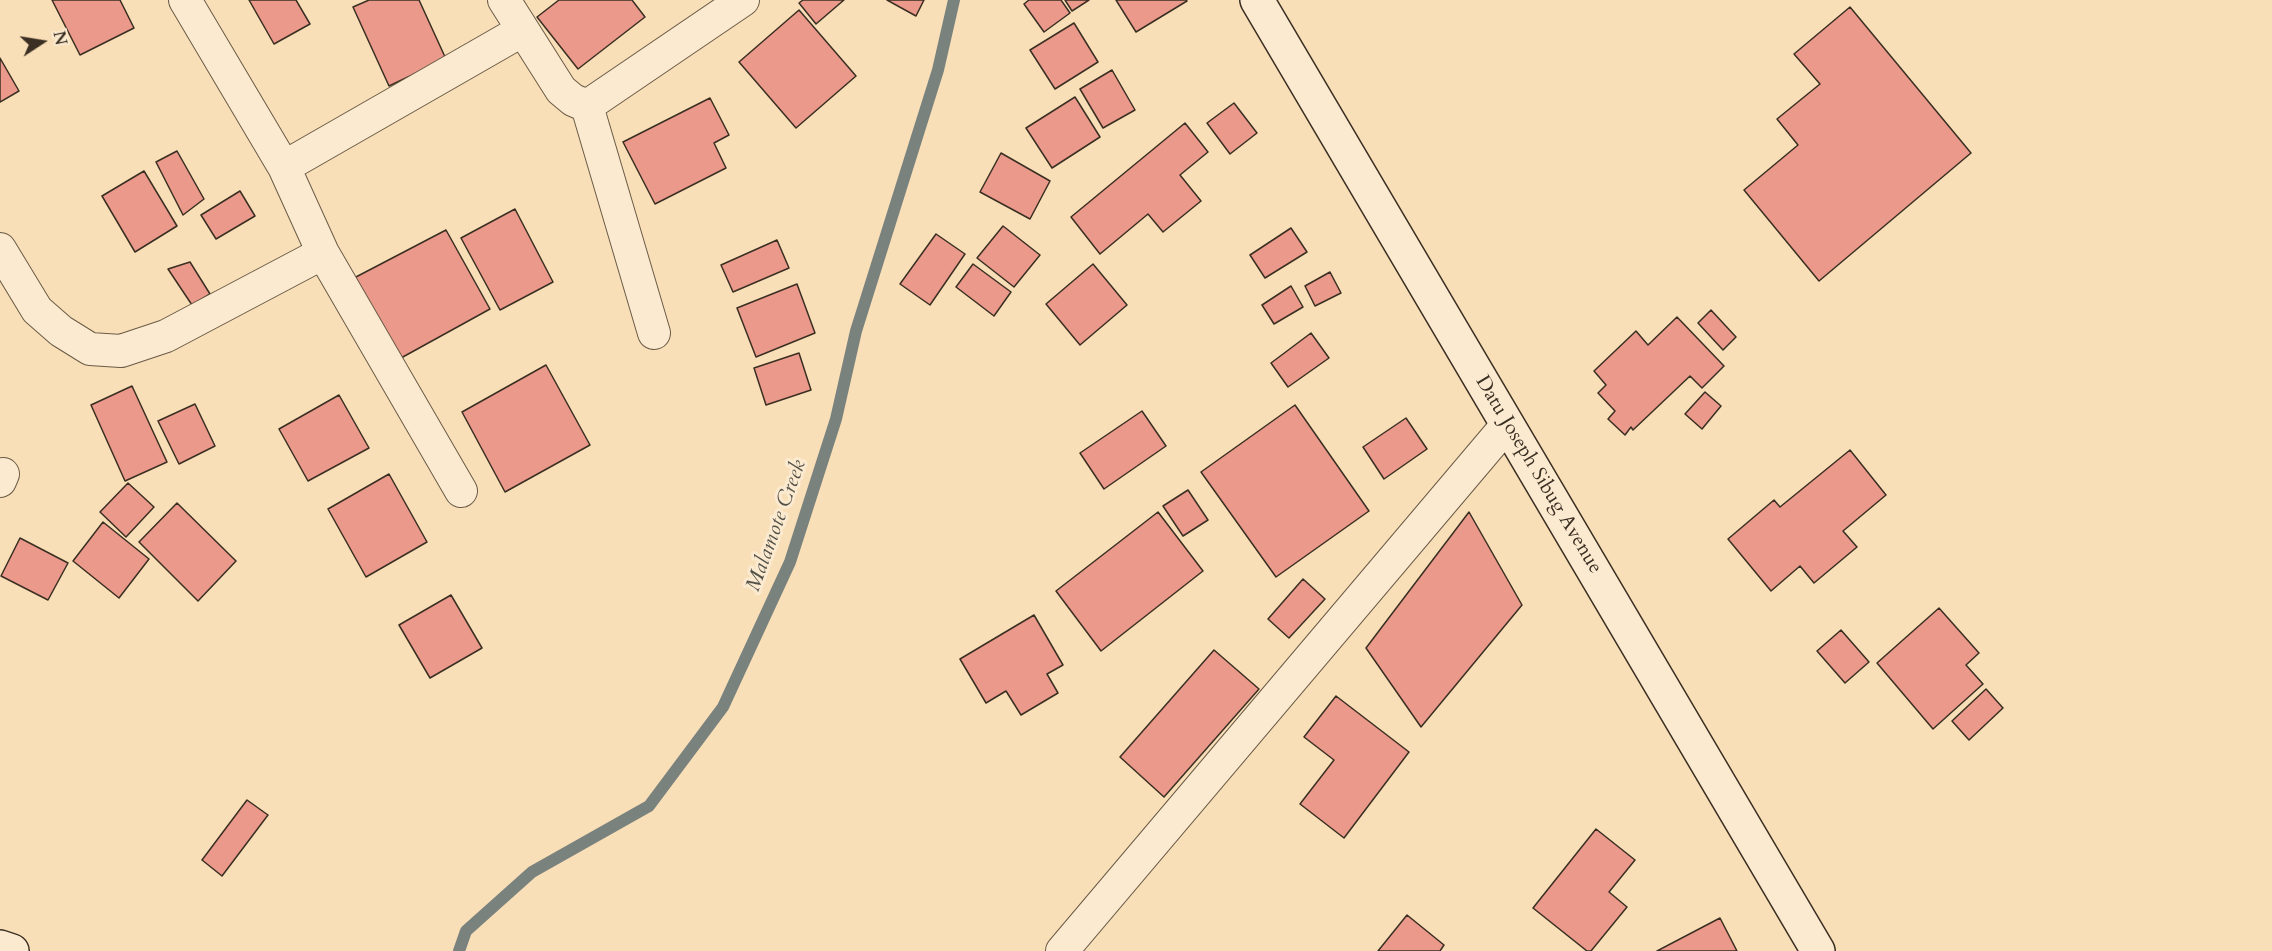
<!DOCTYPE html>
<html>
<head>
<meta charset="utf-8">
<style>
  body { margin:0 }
  #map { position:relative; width:2272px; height:951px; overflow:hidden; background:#f9dfb7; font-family:Cardo,serif }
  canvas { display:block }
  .north { position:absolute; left:12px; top:12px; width:60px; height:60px; -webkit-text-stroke:4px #fbead0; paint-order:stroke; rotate:78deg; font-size:16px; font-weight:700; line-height:24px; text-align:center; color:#3a2f22 }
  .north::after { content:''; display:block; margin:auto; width:21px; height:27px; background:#3a2f22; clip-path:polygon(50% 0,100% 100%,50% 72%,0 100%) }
</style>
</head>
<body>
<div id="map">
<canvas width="2272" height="951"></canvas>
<div class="north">N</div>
</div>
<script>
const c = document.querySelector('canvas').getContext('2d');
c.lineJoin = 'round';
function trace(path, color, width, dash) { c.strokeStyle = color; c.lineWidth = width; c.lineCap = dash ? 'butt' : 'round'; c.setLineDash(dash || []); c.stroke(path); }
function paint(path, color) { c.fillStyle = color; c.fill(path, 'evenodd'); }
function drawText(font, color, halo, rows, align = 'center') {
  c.font = font + ' Cardo,serif'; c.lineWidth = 6; c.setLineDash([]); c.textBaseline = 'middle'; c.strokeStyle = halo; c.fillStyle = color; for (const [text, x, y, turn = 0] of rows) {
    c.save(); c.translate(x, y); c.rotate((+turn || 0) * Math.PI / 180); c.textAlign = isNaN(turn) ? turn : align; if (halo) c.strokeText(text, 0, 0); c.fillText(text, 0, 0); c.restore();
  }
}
trace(new Path2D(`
  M459,951L466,931L532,872L649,806L723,707L790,562L836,419L856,331L938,70L954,0`), '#7a827e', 12);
const building = new Path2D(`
  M52,0H120L134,28L80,55Z
  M249,0H296L310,24L274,44Z
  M369,0H419L446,59L389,86L353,7Z
  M559,0H632L645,17L578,69L537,17Z
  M803,0H844L816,24L799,3Z
  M887,0H924L916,16Z
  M1029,0H1061L1070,13L1044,32L1024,4Z
  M1065,0H1089L1072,11Z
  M1116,0H1186L1187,1L1136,32Z
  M1850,7L1971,153L1819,281L1744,190L1798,145L1777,119L1820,84L1794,54Z
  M799,10L856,76L796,128L739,62Z
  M1074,23L1098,62L1055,89L1030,50Z
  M0,58L19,91L0,102Z
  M1112,70L1135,110L1103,128L1080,89Z
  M1075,97L1100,137L1052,168L1026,128Z
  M710,98L729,135L714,143L726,168L655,204L623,142Z
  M1234,103L1257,133L1230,154L1207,123Z
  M1185,123L1208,152L1180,175L1201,201L1163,232L1148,214L1100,254L1071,217Z
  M177,151L204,199L183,215L156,162Z
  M1001,153L1050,181L1030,219L980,192Z
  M144,171L177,226L135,252L102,196Z
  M240,191L255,216L216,239L201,215Z
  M515,209L553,282L500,310L461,238Z
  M1003,226L1040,255L1014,287L977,258Z
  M1291,228L1307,252L1265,278L1250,255Z
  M446,230L490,309L401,358L354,278Z
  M936,234L965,254L930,305L900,284Z
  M777,240L789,268L733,292L721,265Z
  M190,262L210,294L192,305L168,269Z
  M973,264L1011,292L994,316L956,287Z
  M1093,264L1127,305L1080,345L1046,304Z
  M1330,272L1341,293L1315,306L1305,286Z
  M797,284L815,333L756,357L737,308Z
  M1291,286L1303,307L1274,324L1262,305Z
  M1711,310L1736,337L1723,350L1698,323Z
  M1677,317L1724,366L1702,388L1690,376L1633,430L1631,427L1625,435L1608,419L1615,411L1598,393L1606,385L1594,371L1636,331L1648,345Z
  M1311,333L1329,358L1288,387L1271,363Z
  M799,353L811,390L766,405L754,368Z
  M546,365L590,445L505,492L462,412Z
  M132,386L167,462L125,481L91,405Z
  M1705,392L1721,406L1702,429L1685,414Z
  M339,395L369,448L308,481L279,429Z
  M195,404L215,446L179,464L158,421Z
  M1295,405L1369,511L1276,577L1201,472Z
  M1142,411L1166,446L1104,489L1080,453Z
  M1406,418L1427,449L1384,479L1363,447Z
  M1850,450L1886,495L1843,531L1857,547L1814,583L1800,566L1771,591L1728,539L1774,500L1780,507Z
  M389,474L427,542L366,577L328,509Z
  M128,483L154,507L126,537L100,512Z
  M1188,490L1208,520L1183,536L1163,506Z
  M177,503L236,561L198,601L139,542Z
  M1158,512L1203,571L1101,651L1056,591Z
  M1469,512L1522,605L1421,727L1366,648Z
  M103,522L149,559L119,598L73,561Z
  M20,538L68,563L48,600L1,576Z
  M1303,579L1325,599L1289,638L1268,619Z
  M451,595L482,648L430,678L399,625Z
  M1939,608L1979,653L1966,665L1983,684L1933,729L1877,663Z
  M1034,615L1063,665L1047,674L1058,693L1021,715L1006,691L986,703L960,659Z
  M1841,630L1869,662L1845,683L1817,651Z
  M1214,650L1259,689L1164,797L1120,757Z
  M1986,689L2003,708L1969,740L1952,721Z
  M1336,696L1409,752L1344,838L1300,804L1334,760L1304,737Z
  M247,800L268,815L222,876L202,860Z
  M1596,829L1635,860L1609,892L1627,907L1591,951H1587L1533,908Z
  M1407,915L1444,945L1440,951H1378Z
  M1720,918L1737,951H1657Z`);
paint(building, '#ea998a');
trace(building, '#3a2f22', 1.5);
const street = new Path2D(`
  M185,0L284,167L323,253L461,491
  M504,0L561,90L573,100L587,106L654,333
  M587,106L743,0
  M284,167L523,30
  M0,249L37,310L61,331L90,349L121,351L166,336L323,253
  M0,481L3,474
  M1062,951L1507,425`);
const secondary = new Path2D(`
  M1257,0L1818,951
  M0,947L12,951`);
trace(street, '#6a5b47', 34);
trace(secondary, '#3a2f22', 36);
trace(street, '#fbead0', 32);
trace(secondary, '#fbead0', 33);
drawText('20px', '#3a2f22', '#fbead0', [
  ["Datu Joseph Sibug Avenue",1538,475,59]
]);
drawText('italic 21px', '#545248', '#fbead0', [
  ["Malamote Creek",777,526,-70]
]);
</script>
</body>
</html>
